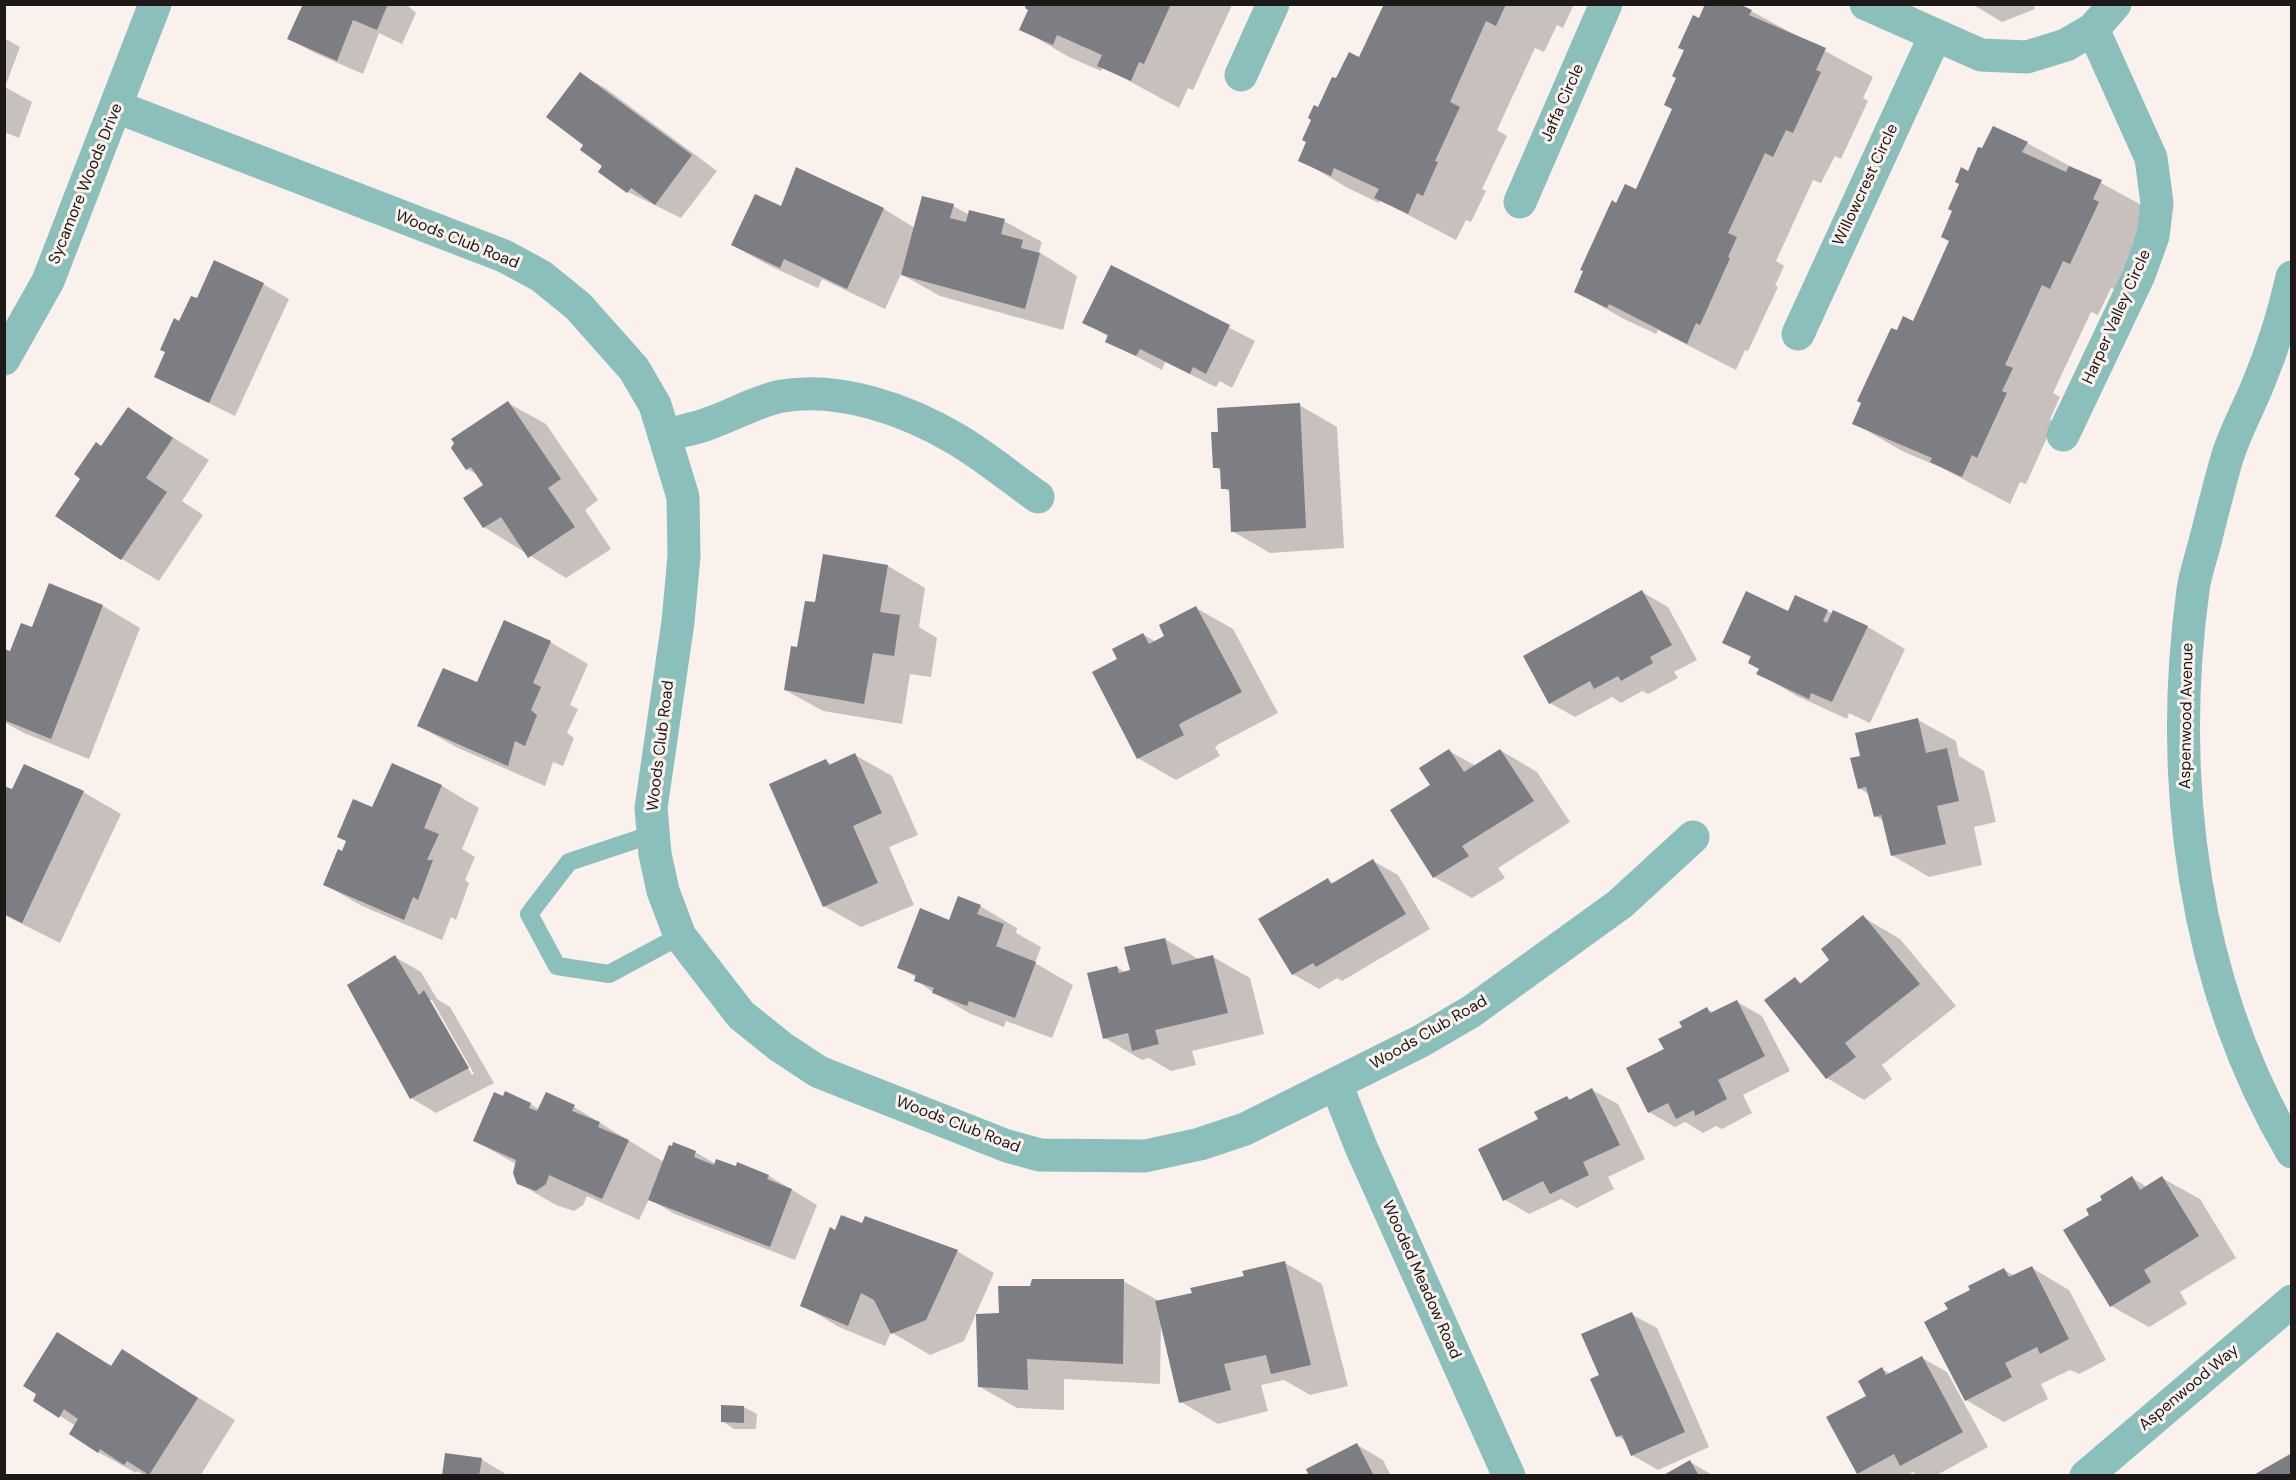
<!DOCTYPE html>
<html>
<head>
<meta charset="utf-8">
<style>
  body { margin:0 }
  #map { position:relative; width:2296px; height:1480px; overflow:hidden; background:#faf1ec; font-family:"DM Sans",sans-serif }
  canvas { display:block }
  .frame { position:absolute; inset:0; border:6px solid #1c1917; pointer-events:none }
</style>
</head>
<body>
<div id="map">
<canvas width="2296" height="1480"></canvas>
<div class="frame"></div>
</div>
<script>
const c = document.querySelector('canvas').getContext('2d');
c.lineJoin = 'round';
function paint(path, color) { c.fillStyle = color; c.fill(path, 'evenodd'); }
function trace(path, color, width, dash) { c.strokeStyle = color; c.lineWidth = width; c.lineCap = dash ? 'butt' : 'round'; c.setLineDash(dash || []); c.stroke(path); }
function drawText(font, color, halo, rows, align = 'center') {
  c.font = font + ' "DM Sans",sans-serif'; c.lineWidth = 6; c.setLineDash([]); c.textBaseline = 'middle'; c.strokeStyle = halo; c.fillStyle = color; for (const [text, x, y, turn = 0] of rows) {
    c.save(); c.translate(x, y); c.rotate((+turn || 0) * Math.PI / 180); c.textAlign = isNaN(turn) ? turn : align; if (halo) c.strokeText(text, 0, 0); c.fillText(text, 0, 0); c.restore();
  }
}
paint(new Path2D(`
  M305,4H406L416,13L402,44L379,33L363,74L315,53L289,39Z
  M1028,4L1232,5L1193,90L1188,88L1179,108L1103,67L1101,71L1069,57L1021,29L1030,9Z
  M1385,4H1574L1563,28L1557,25L1544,52L1535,48L1497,130L1507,136L1482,189L1486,191L1471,222L1466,220L1456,240L1380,200L1379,203L1348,188L1300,160L1319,109L1337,80L1359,59Z
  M1972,4H2033L2035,9L2002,22Z
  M1751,11L1873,77L1863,98L1868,101L1841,159L1835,156L1821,183L1813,180L1776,261L1784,266L1775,286L1778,287L1748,351L1745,350L1736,370L1658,330L1656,334L1624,319L1576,292L1617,204L1636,191L1674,109L1700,20Z
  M4,38L20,47L5,87L32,102L19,138L4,132Z
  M580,74L605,88L717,171L681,218L628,192L600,171L604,166L585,145Z
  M2027,143L2149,209L2118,291L2111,288L2098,315L2091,312L2053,393L2060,397L2050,419L2054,422L2026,484L2020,482L2010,504L1942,468L1902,451L1854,423L1898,332L1913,323L1951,241L1968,173Z
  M797,169L884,209L915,228L953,206L970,215L1004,221L1042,242L1039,252L1077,276L1063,330L940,296L901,274L885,309L822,279L818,288L770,266L732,245L782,208Z
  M1111,267L1255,341L1232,388L1220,381L1216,387L1165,362L1162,370L1107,341L1109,337L1084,322Z
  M263,284L289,299L235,416L156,377L180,323L198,300Z
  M508,403L546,424L598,500L585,510L611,549L566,578L484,527L485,485L478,475L467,469Z
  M1299,405L1337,427L1344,548L1270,553L1232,531L1230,492L1223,488L1222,471L1215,467L1220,433Z
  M128,409L209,460L182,501L203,515L159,581L122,559L102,448Z
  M888,566L925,588L919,627L937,638L931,677L910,674L902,724L823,711L785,690L817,604Z
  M50,585L103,606L140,628L89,759L24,733L4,722V650L11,653L33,629Z
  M1642,592L1668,607L1697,660L1674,672L1678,678L1648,694L1642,691L1621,703L1612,697L1575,717L1550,703Z
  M1196,608L1233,629L1278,713L1219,744L1215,747L1220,756L1176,780L1138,758L1119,659L1143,634L1156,642L1166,636Z
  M1827,611L1868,627L1905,649L1870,723L1849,713L1847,719L1795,695L1758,673L1761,669L1752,658L1724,642L1788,613Z
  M550,642L588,664L570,705L578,709L567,733L574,738L563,766L553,762L545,786L456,747L419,726L477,684Z
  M1918,720L1956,741L1959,756L1984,771L1996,822L1974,827L1982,865L1929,877L1892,855L1884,821L1875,816L1870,795L1859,788L1862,757Z
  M1500,750L1537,772L1570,822L1498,868L1505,878L1472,898L1434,877L1432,785L1449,751L1476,766Z
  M855,755L892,776L918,835L889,847L914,905L861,927L824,906L826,761L833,765Z
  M392,765L442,786L479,808L462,849L475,857L465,880L469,883L456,920L451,917L442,940L362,906L324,884L373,809Z
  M25,766L83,792L121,814L60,943L4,915V790L13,791Z
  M1373,861L1398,875L1430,929L1342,981L1337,978L1319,989L1293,974L1328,880L1335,884Z
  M980,906L1017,928L1016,933L1041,947L1035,963L1073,985L1052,1038L1006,1021L1004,1027L971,1014L934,993L916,980L917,978L899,967Z
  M1863,917L1900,939L1956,1006L1882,1065L1892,1079L1864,1100L1827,1078L1766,1000L1795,979L1803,984L1831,961Z
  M1165,939L1200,960L1213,957L1250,978L1264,1034L1192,1051L1196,1065L1171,1071L1149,1058L1142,1060L1105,1038L1117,967L1126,973L1132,971Z
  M395,957L421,972L437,999L450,1007L494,1083L436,1113L411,1098ZM429,1000H432L474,1074L472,1075Z
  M1737,1002L1762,1016L1790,1071L1743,1095L1752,1113L1722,1129L1716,1126L1703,1133L1685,1122L1675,1127L1649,1112L1628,1069L1666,1049L1684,1028L1707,1009L1714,1013Z
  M1592,1090L1618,1104L1645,1159L1608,1177L1614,1189L1577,1208L1561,1199L1529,1214L1504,1199L1540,1120L1567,1097L1572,1100Z
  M504,1097L530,1104L540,1110L574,1107L664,1162L695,1152L716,1164L737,1168L738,1165L769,1176L817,1205L795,1260L675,1214L649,1199L639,1220L587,1196L583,1205L574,1211L556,1205L518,1183L516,1164L475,1141Z
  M2132,1178L2147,1187L2162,1178L2200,1199L2236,1258L2180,1292L2187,1304L2149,1327L2111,1306L2091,1215Z
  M957,1251L994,1273L964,1341L930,1355L891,1332L885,1346L839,1327L802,1305Z
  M1285,1263L1322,1284L1348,1386L1310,1395L1284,1380L1261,1385L1268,1411L1218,1424L1181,1402L1161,1322L1160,1384L1064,1379V1410L1017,1408L980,1387L1000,1314L1031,1288L1123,1281L1159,1301L1194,1294Z
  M2032,1268L2069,1290L2106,1360L2079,1374L2070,1370L2041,1384L2048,1399L2004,1422L1966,1400L1950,1310L1972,1290L2004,1270L2015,1276Z
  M1631,1314L1657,1328L1709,1447L1658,1470L1632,1455L1626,1441L1617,1436L1601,1376Z
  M57,1334L112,1366L122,1351L235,1420L200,1476H146L137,1471L136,1473L98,1452L76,1426L60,1416L38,1394Z
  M1922,1358L1947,1372L1988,1447L1935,1476H1919L1913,1472L1906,1476H1862L1858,1473L1868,1396L1882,1369L1891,1374Z
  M722,1406L744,1407L757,1414L756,1429H734L722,1421Z
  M1357,1445L1383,1460L1391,1476H1311Z
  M481,1459L509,1476H444Z
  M1690,1462L1714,1476H1665Z`), '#0003');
paint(new Path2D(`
  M303,4H388L377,30L353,20L337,61L287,39Z
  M1026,4H1171L1144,64L1139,62L1131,81L1097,66L1102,55L1057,35L1053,45L1019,30L1028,10L1025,8Z
  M1384,4H1506L1496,26L1486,21L1450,102L1460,107L1435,161L1438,162L1423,196L1417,193L1408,214L1374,198L1379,189L1334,168L1331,176L1298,161L1306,142L1302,140L1311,120L1308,118L1312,109L1314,105L1318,107L1332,77L1336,78L1349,52L1359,57Z
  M1705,4H1739L1752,10L1749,15L1826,48L1816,70L1821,72L1793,133L1786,130L1773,157L1765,153L1728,233L1737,237L1728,257L1730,258L1700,325L1696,323L1687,344L1609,304L1607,308L1574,292L1583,271L1580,270L1612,200L1616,203L1625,184L1636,189L1672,109L1664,105L1676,78L1672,76L1684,50L1678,48L1693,15L1699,18Z
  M580,72L692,155L655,205L631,188L627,193L598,172L602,166L580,150L583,145L546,117Z
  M1993,126L2028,142L2022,152L2066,172L2069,166L2102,180L2093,199L2099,202L2070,264L2063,261L2050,289L2042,285L2005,365L2013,368L2002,391L2007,393L1977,458L1972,455L1962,477L1930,462L1932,458L1852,424L1861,403L1857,401L1891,328L1897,330L1903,316L1913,321L1949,241L1941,237L1952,211L1948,209L1959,184L1955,182L1961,167L1968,171L1978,147L1982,148Z
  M796,167L884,208L847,289L784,259L780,268L731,245L755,194L781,206Z
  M922,196L954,204L950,218L966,222L969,210L1005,219L1001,234L1023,240L1021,248L1040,253L1025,309L901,275Z
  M214,260L264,283L209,403L154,377L165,352L160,350L174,318L179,321L191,296L197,298Z
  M1111,265L1230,325L1206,374L1193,367L1190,374L1140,349L1136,356L1105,342L1108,335L1082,323Z
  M508,401L561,479L548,488L575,527L528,558L501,517L483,528L463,498L483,485L471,467L466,470L451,448L454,443L451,439Z
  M1300,403L1306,528L1231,532L1229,489H1221L1220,468H1213L1211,432H1218L1217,408Z
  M128,407L173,438L146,478L167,492L121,560L55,516L80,479L74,474L96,442L101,446Z
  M823,554L888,565L880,612L900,615L895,650L894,656L873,653L864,704L784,690L791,646L797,647L805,601L815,602Z
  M49,583L103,605L51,739L4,720V649L10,651L21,623L32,627Z
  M1642,590L1672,645L1650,657L1653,663L1628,677L1621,681L1618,676L1594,689L1590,681L1549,704L1523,656Z
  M1746,591L1788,611L1795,595L1828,610L1823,621L1827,623L1833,610L1868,626L1832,702L1811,693L1809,699L1756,674L1759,669L1748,663L1751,656L1722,643Z
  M1196,606L1242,692L1181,723L1179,725L1184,735L1137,759L1092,672L1117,659L1112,649L1143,633L1149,644L1164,636L1159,625Z
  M504,620L551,641L533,683L541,687L531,710L537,715L525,746L515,741L508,766L417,726L443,668L477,682Z
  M1918,718L1926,753L1947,748L1959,801L1937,806L1946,844L1891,856L1881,815L1874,817L1866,787L1858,789L1850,758L1860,756L1855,733Z
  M1449,749L1464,772L1500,749L1534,801L1462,846L1469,856L1433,878L1390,810L1430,785L1419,768Z
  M855,753L882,813L853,826L878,883L823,907L769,784L826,759L829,765Z
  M392,763L442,785L424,828L439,834L427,860H433L418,900L413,897L404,920L323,885L338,849L342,851L346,841L337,837L353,799L372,807Z
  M24,764L84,791L22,923L4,914V786L12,789Z
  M1373,859L1406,914L1316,967L1313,963L1292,975L1258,919L1328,878L1331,884Z
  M958,896L981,905L977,914L1004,924L996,946L1036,962L1015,1018L969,1001L967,1006L932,993L934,988L914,981L916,975L897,968L920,908L949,920Z
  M1863,915L1920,984L1845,1043L1856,1057L1826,1079L1764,1000L1795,977L1800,984L1829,960L1821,949Z
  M1165,938L1172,965L1213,955L1228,1013L1155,1030L1159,1044L1132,1051L1128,1033L1103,1039L1087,973L1117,966L1119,973L1130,970L1124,947Z
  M395,955L419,995L424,990L469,1068L410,1099L347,985Z
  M1737,1000L1765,1056L1718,1080L1727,1099L1695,1116L1694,1110L1676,1119L1668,1103L1648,1113L1626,1068L1664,1049L1658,1039L1682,1027L1679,1022L1707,1007L1710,1013Z
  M1592,1088L1620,1145L1583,1162L1589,1175L1550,1194L1543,1181L1503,1201L1478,1149L1538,1119L1534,1112L1567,1096L1569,1100Z
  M505,1091L531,1103L529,1108L537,1111L546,1092L575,1105L572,1111L600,1122L598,1127L629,1140L602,1199L549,1175L546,1184L536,1191L517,1184L513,1173L516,1160L473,1141L494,1092L503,1096Z
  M673,1142L696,1151L694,1157L714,1165L716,1159L736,1166L737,1162L742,1164L769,1175L767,1179L792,1189L770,1247L648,1200L669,1145L672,1146Z
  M2132,1176L2140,1190L2162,1176L2199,1236L2144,1270L2151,1282L2110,1307L2063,1230L2089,1215L2086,1209L2102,1200L2100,1196Z
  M841,1215L862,1223L865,1216L958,1250L926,1320L891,1334L874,1300L861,1293L848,1326L800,1306L830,1227L835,1230Z
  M1285,1261L1311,1365L1271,1374L1266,1355L1224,1364L1231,1390L1179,1403L1155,1301L1192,1293L1190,1288L1244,1276L1242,1271Z
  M2032,1266L2069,1339L2040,1354L2037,1347L2005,1363L2012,1377L1965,1401L1924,1322L1948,1309L1944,1303L1970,1290L1968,1286L2004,1268L2009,1277Z
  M1032,1279H1124L1123,1364L1027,1359L1028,1390L978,1387L976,1314L999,1313L998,1286H1030Z
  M1632,1312L1685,1432L1631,1456L1622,1435L1616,1437L1590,1379L1599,1375L1581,1334Z
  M57,1332L111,1366L122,1349L198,1398L149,1475L127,1461L124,1465L100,1449L98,1453L69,1434L78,1419L64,1409L59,1418L33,1401L36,1394L23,1386Z
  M1922,1356L1963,1432L1900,1466L1894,1454L1857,1474L1826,1417L1866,1396L1858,1381L1882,1367L1886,1375Z
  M721,1405L744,1406V1423L721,1422Z
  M1357,1443L1373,1474L1309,1476L1306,1469Z
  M445,1453L482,1458L479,1476H442Z
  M2292,1453V1476H2252L2269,1466Z
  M1690,1460L1699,1476H1662Z`), '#7d7d84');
trace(new Path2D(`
  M653,834L569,862L529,914L557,966L609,974L680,936`), '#8bbfbb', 18);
trace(new Path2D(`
  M1866,4L1981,55L2027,57L2066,45L2093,29L2115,4
  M1241,75L1273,4
  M117,107L504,256L541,276L578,306L634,369L655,405L683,497L684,556L678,622L651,808L655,854L663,891L680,936L741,1015L781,1047L819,1072L1007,1146L1040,1155L1145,1156L1200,1144L1245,1129L1421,1041L1472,1011L1620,904L1693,837
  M1520,202L1606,4
  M2292,277C2284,313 2273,348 2259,382C2249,407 2235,432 2227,458C2219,486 2212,514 2205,542C2201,558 2195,574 2193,590C2167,781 2193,985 2292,1152
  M1798,334L1935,36
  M4,359L48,281L155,4
  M666,435C680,431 696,429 710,423C734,415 756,401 782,396C840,386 907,410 956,439C985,456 1011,478 1038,497
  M2063,435L2139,275L2153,236L2157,203L2151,158L2093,29
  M1336,1084L1361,1147L1509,1476
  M2086,1476L2292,1301`), '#8bbfbb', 33);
drawText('16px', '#1c1917', '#faf1ec', [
  ["Jaffa Circle",1563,103,-66],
  ["Sycamore Woods Drive",86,184,-68],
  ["Willowcrest Circle",1866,185,-65],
  ["Woods Club Road",457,240,22],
  ["Harper Valley Circle",2117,317,-66],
  ["Aspenwood Avenue",2187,716,-89],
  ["Woods Club Road",661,746,-83],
  ["Woods Club Road",1429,1033,-30],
  ["Woods Club Road",958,1125,21],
  ["Wooded Meadow Road",1421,1280,66],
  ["Aspenwood Way",2189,1388,-40]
]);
</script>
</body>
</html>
